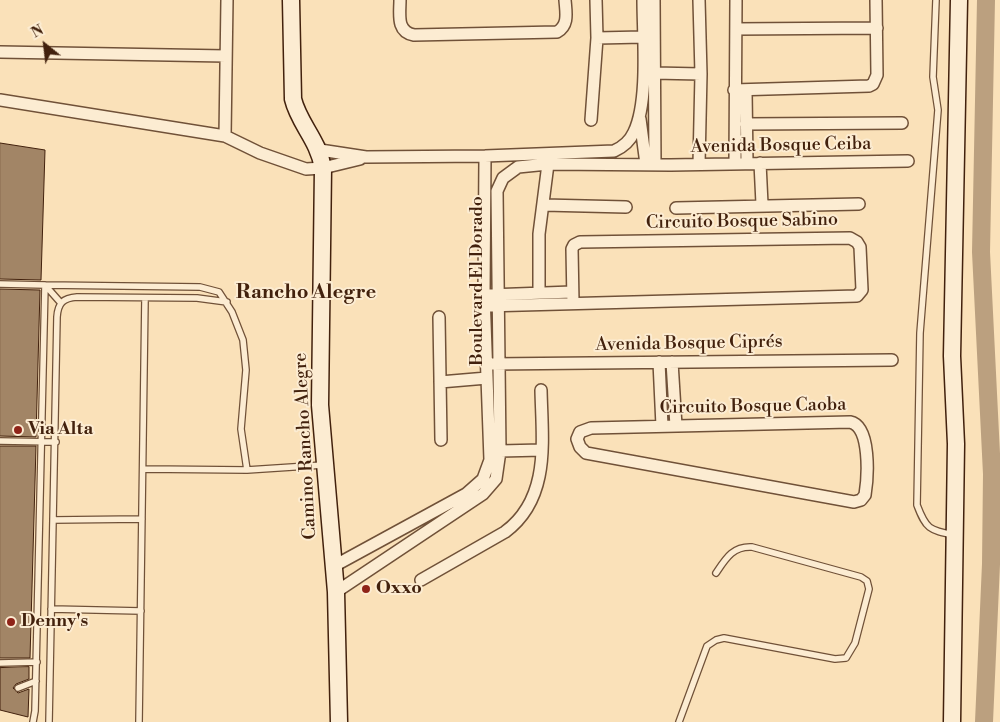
<!DOCTYPE html>
<html>
<head>
<meta charset="utf-8">
<style>
  body { margin:0 }
  #map { position:relative; width:1000px; height:722px; overflow:hidden; background:#fae1b9; font-family:"Libre Bodoni",serif }
  canvas { display:block }
  .north { position:absolute; left:20px; top:20px; width:50px; height:50px; -webkit-text-stroke:4px #fcecd2; paint-order:stroke; rotate:331deg; font-size:14px; font-weight:700; line-height:20px; text-align:center; color:#42210d }
  .north::after { content:''; display:block; margin:auto; width:18px; height:22px; background:#42210d; clip-path:polygon(50% 0,100% 100%,50% 72%,0 100%) }
</style>
</head>
<body>
<div id="map">
<canvas width="1000" height="722"></canvas>
<div class="north">N</div>
</div>
<script>
const c = document.querySelector('canvas').getContext('2d');
c.lineJoin = 'round';
function trace(path, color, width, dash) { c.strokeStyle = color; c.lineWidth = width; c.lineCap = dash ? 'butt' : 'round'; c.setLineDash(dash || []); c.stroke(path); }
function paint(path, color) { c.fillStyle = color; c.fill(path, 'evenodd'); }
function drawText(font, color, halo, rows, align = 'center') {
  c.font = font + ' "Libre Bodoni",serif'; c.lineWidth = 4; c.setLineDash([]); c.textBaseline = 'middle'; c.strokeStyle = halo; c.fillStyle = color; for (const [text, x, y, turn = 0] of rows) {
    c.save(); c.translate(x, y); c.rotate((+turn || 0) * Math.PI / 180); c.textAlign = isNaN(turn) ? turn : align; if (halo) c.strokeText(text, 0, 0); c.fillText(text, 0, 0); c.restore();
  }
}
trace(new Path2D(`
  M984,722L991,564L992,474L981,252L986,0`), '#bba07f', 18);
const building = new Path2D(`
  M0,143L45,150L41,280L0,279Z
  M0,289L40,290L36,437L0,436Z
  M0,446H36L30,658H0Z
  M29,667V679L16,684L13,688L18,693L29,689L28,717L0,710V668Z`);
paint(building, '#a28566');
trace(building, '#42210d', 1);
const lane = new Path2D(`
  M936,0L933,77L938,110L920,333L917,505C926,529 929,530 954,535
  M0,284L45,285L60,302
  M0,441L56,442
  M143,469L247,470
  M53,520L142,519
  M51,609L141,611
  M0,663L37,662
  M18,688L36,681
  M33,722L35,711L45,285L200,287L219,292L232,312L243,340L246,370L241,429L247,470L323,465
  M49,722L57,317C58,303 63,298 77,297L197,298L227,302
  M139,722L145,298
  M679,722L707,646L716,640L724,638L835,659L846,658L855,643L869,589L867,581L861,577L752,547C733,546 726,558 716,573`);
const street = new Path2D(`
  M400,0C400,14 396,32 414,35L557,32C569,25 566,13 565,0
  M654,0L655,164
  M699,0L701,74L699,164
  M736,29L877,28
  M597,38L643,37
  M0,52L226,56
  M654,73L701,74
  M734,90L869,86L873,84L877,75L876,0
  M746,91L747,163
  M0,100L225,136L260,153L306,169L323,168L360,159
  M640,119L646,164
  M591,120L597,38L596,0
  M746,124L902,123
  M225,136L227,0
  M320,150L366,157L485,156L614,151C623,147 630,141 634,132C649,101 643,35 643,0
  M760,163L762,204
  M735,164L736,0
  M544,205L626,207
  M676,208L859,204
  M539,293V234L548,164
  M489,295L572,292
  M485,306L857,296L862,290L860,247L857,242L850,238L580,242L574,245L572,249L573,302
  M439,317L441,440
  M659,362L662,426
  M672,362L676,426
  M492,364L892,360
  M440,382L487,378
  M850,422C871,426 868,477 865,495L861,500L854,502L586,453L580,447L577,439L580,432L591,428Z
  M500,451L542,450
  M334,566L466,494L483,479L490,460L484,295L485,156
  M421,580L505,532C551,498 542,440 541,390
  M336,592L483,494L496,479L500,451L497,191L503,178L518,167L548,164L671,165L908,161`);
const secondary = new Path2D(`
  M291,0L293,99C299,124 318,139 323,168L320,405L336,592L339,722
  M952,722L956,444L952,356L959,0`);
trace(lane, '#705138', 8);
trace(street, '#705138', 14);
trace(secondary, '#42210d', 19);
trace(lane, '#fcecd2', 5.5);
trace(street, '#fcecd2', 11);
trace(secondary, '#fcecd2', 16);
for (const [x, y, r, color] of [
  [18,430,5,"#8f2418"],
  [366,589,5,"#8f2418"],
  [11,622,5,"#8f2418"]
]) { const dot = new Path2D(); dot.arc(x, y, r, 0, 2 * Math.PI); c.fillStyle = color; c.fill(dot); trace(dot, '#fcecd2', 2); }
drawText('18px', '#42210d', '#fcecd2', [
  ["Avenida Bosque Ceiba",781,146,-1],
  ["Circuito Bosque Sabino",742,222,-1],
  ["Boulevard El Dorado",478,281,-90],
  ["Avenida Bosque Ciprés",689,344,-1],
  ["Circuito Bosque Caoba",753,407,-1],
  ["Camino Rancho Alegre",306,446,-93]
]);
drawText('bold 18px', '#42210d', '#fcecd2', [
  ["Via Alta",28,430],
  ["Oxxo",376,589],
  ["Denny's",21,622]
], 'left');
drawText('bold 20px', '#42210d', '#fcecd2', [
  ["Rancho Alegre",306,293]
]);
</script>
</body>
</html>
